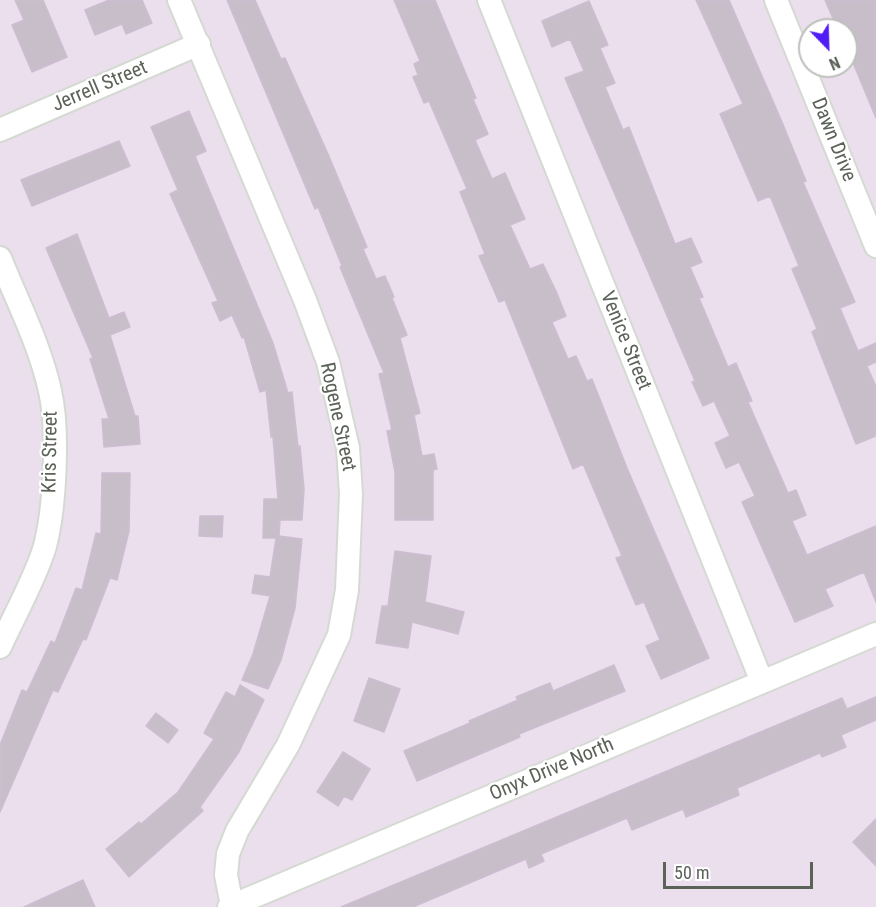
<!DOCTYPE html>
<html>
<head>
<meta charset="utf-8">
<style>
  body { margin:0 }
  #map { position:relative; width:876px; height:907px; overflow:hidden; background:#ecdfed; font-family:"Roboto Condensed",sans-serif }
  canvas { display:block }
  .north { position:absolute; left:798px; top:18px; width:60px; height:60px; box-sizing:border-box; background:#fff; border:2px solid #bdc0bc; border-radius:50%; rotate:157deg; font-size:16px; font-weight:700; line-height:24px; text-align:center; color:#5b6258 }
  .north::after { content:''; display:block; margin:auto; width:21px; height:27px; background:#511df5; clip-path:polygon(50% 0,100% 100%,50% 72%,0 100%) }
  .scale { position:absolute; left:663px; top:862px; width:150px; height:27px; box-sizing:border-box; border:3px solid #5b6258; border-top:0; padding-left:8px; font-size:18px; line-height:21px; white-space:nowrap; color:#5b6258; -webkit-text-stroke:4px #fff; paint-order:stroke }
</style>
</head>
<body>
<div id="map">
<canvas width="876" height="907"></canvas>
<div class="north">N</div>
<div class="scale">50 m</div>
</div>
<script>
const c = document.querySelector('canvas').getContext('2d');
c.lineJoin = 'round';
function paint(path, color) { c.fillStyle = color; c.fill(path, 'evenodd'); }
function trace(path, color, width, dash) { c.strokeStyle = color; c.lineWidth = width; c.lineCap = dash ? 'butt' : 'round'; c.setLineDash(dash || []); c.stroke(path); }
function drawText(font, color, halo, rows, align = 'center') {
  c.font = font + ' "Roboto Condensed",sans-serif'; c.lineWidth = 4.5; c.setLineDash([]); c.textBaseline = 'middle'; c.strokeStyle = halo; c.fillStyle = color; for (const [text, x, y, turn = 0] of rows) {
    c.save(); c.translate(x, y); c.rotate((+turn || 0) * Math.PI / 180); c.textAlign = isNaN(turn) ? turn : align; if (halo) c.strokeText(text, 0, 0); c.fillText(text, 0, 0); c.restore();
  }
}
const building = new Path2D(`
  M15,0H43L67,57L32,72L12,25L24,20Z
  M109,0H142L152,23L126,34L122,24L95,35L85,10Z
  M227,0H255L281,59L285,58L328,154L367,247L363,249L376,279L385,276L394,297L392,298L407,335L400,338L420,413L414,415L422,456L434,454L437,469L433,470V520H395V472L387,431L392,430L379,374L384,373L340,267L342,266L318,207L315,209Z
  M394,0H435L476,98L473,99L488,134L475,140L492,179L505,173L525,219L510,225L530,269L543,264L556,291L566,316L552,322L568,359L576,356L587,381L592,379L627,468L709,658L661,679L646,646L660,640L644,602L636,605L616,558L622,556L583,464L573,469L505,300L499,302L479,256L485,254L460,192L467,189L429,101L424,103L413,77L418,75L414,64L420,61Z
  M696,0H729L782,122L806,181L803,182L855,302L840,308L858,351L876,343V362L867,366L876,387V436L856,444L812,332L817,329L792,269L799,266L770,196L758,201L720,114L743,104Z
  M825,0H876V118L846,46V30H838Z
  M589,1L608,45L600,48L615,83L605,87L623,130L629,127L675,244L691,238L702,262L690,267L703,297L699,298L728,367L736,363L752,401L748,402L788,493L796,490L806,515L792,521L807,555L876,526V602L864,572L825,589L833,606L795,622L742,502L755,496L739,462L726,468L715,443L730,436L714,401L703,406L692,382L695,381L565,78L584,71L570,39L552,47L542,21Z
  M189,111L206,151L195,156L273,343L288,393L292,392L298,447L300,446L304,489L302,520H280L279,536L302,539L295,608L281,660L268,689L242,680L253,654L270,596L252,593L255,575L270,577L276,538H263L264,499H278L273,437H271L266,390L260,392L244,337L242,338L232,315L220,321L212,303L218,301L170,194L178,190L151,127Z
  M119,141L130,166L32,206L21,180Z
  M77,234L109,318L124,312L130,327L110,335L135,416H138L140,444L104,447L102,419H109L90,359L93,358L46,248Z
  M102,473H130L129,531L117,580L110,578L86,640L83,639L58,692L53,690L0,812V745L22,690L27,692L51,641L55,643L76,588L82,590L96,533L101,534Z
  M200,516H223L222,537L199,536Z
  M395,551L431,556L425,602L464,612L458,634L412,622L408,648L376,643L382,606H388Z
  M614,665L625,691L519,734L520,737L417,781L404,751L470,723L469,721L518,700L516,697L550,683L553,691Z
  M369,678L400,689L384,732L354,721Z
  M240,685L264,700L239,752L200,807L203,811L129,877L106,849L139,822L141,824L178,792L214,739L204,733L226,692L235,697Z
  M876,697V720L841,735L846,747L822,757L820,753L737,788L739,795L686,817L683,809L632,830L627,818L541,854L544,861L529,868L526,859L413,907H341L842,698L847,709Z
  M156,713L178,730L168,743L146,726Z
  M343,752L370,769L352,800L344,796L338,806L317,792Z
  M876,819V866L853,842Z
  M83,880L95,907H24Z`);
paint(building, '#c8beca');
trace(building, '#cebdd2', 1.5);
const minor = new Path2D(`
  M179,0L305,300L328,362L348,448L351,494L347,590L339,635L288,745L237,831L228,854L226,875L232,906
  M489,0L762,682
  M776,0L876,246
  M0,130L199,44
  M0,258C17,301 40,345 50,391C59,430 55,507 45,546C37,575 13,618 0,647
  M229,907L876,634`);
trace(minor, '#d4dad2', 26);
trace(minor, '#fff', 22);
drawText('20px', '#5b6258', '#fff', [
  ["Jerrell Street",100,87,-23],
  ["Dawn Drive",833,140,68],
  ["Venice Street",625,341,68],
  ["Rogene Street",337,417,78],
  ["Kris Street",51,452,-89],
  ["Onyx Drive North",552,770,-23]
]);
</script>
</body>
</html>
